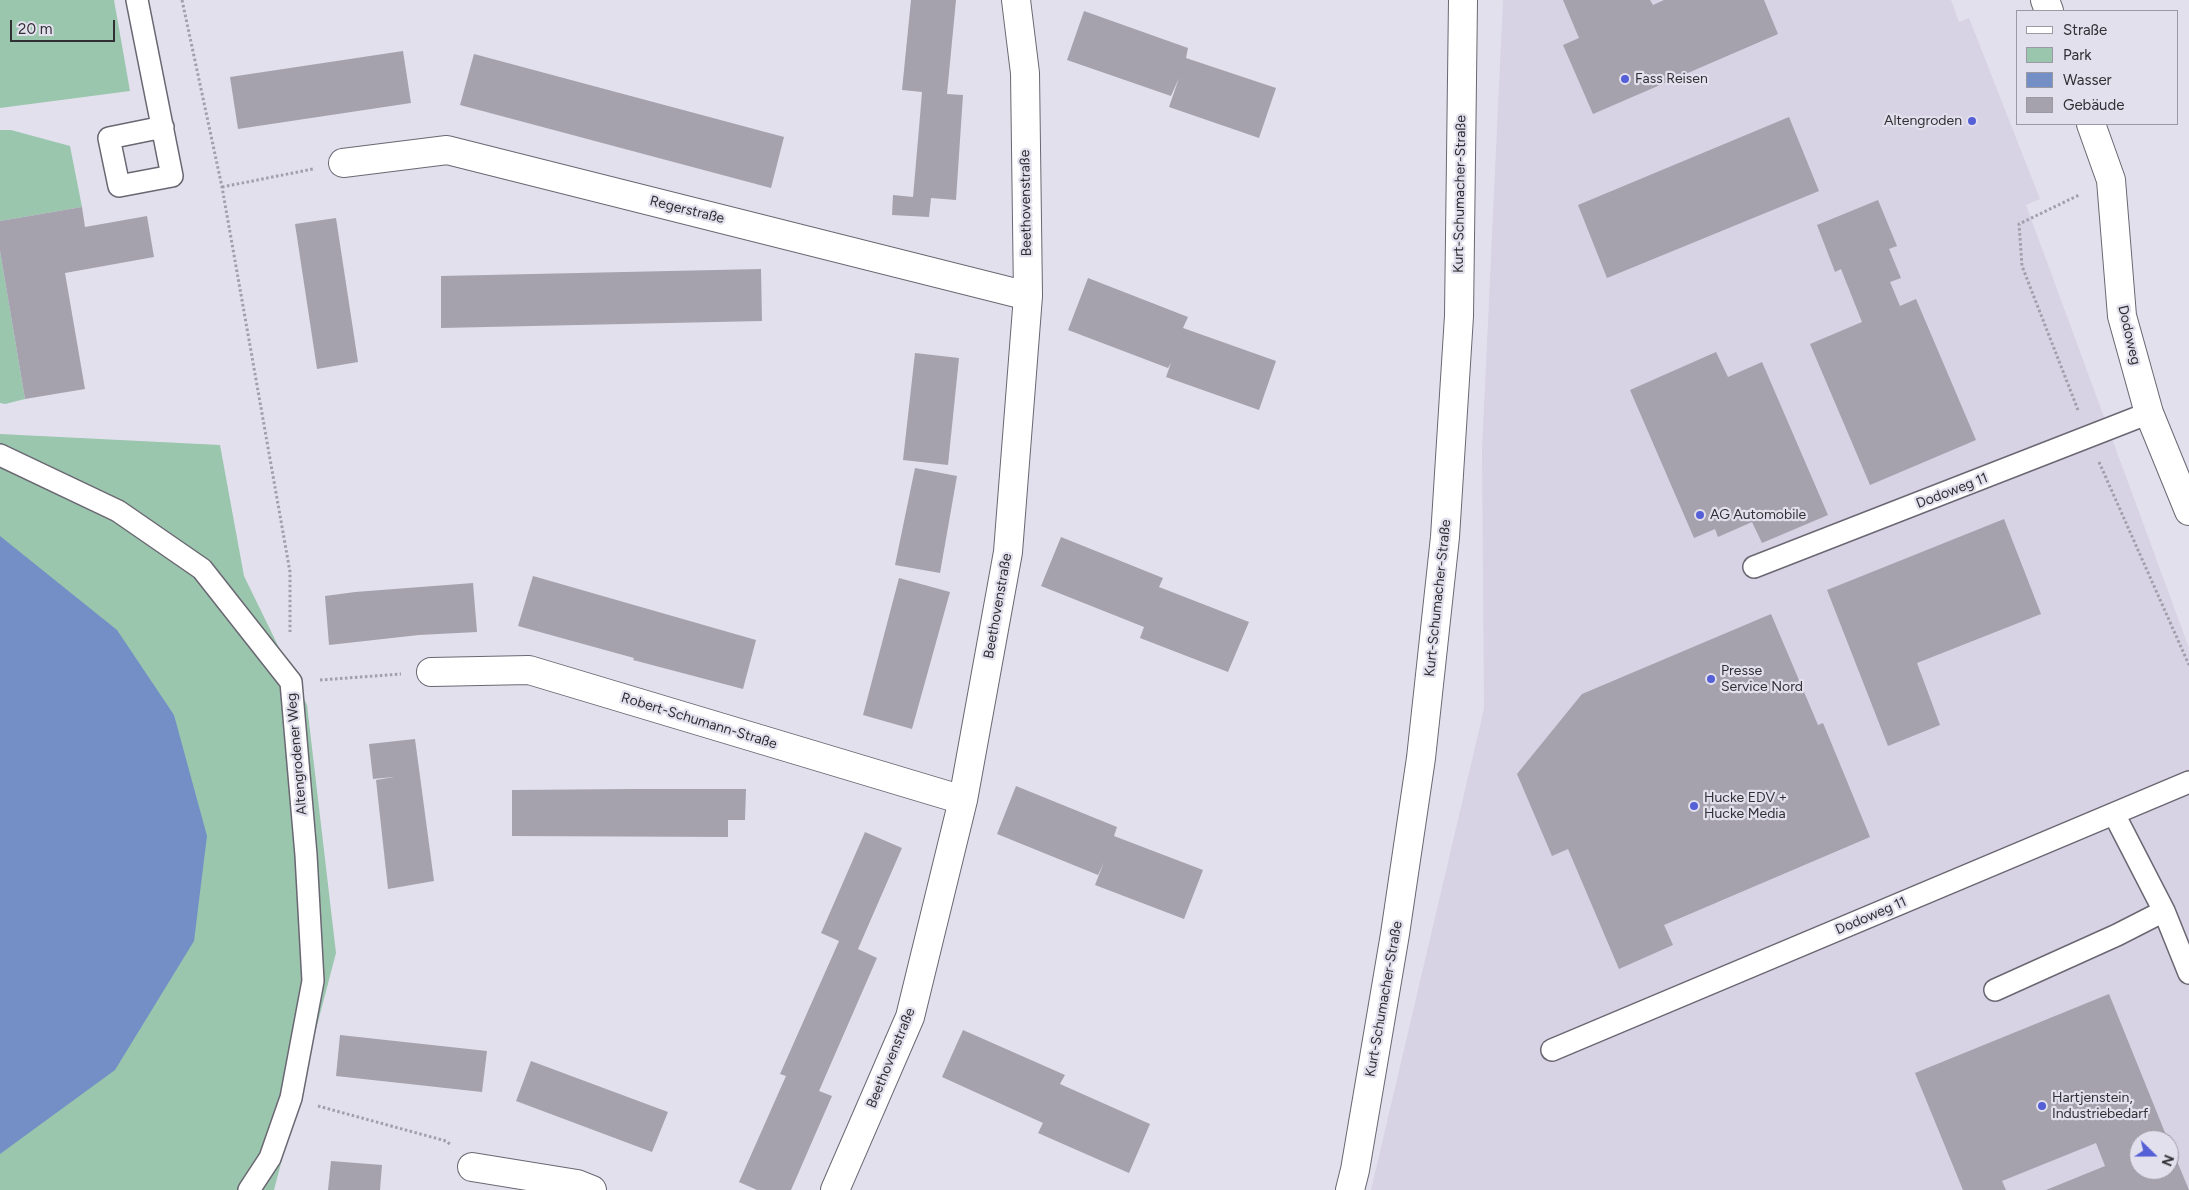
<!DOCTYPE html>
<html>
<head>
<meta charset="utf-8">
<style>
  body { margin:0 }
  #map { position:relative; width:2189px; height:1190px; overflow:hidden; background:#e3e0ed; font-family:Figtree,sans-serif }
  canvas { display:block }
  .legend { position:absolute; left:2016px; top:10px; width:162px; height:115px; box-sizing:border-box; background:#e3e0ed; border:1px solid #9b99a3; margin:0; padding:6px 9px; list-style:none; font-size:15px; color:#302f34 }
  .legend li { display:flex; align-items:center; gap:10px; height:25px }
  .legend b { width:25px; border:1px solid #9b99a3 }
  .north { position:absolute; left:2129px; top:1130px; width:50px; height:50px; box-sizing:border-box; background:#e3e0ed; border:1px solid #9b99a3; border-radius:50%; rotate:112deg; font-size:14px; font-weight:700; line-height:20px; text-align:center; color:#302f34 }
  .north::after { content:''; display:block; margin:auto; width:18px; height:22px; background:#555fd6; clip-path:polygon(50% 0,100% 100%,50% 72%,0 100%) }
  .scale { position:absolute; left:10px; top:20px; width:105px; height:22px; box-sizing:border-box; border:2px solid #302f34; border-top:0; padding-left:6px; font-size:15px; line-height:18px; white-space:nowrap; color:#302f34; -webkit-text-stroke:4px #e3e0ed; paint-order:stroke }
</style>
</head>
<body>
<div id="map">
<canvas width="2189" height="1190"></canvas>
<ul class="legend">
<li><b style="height:6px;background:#fff"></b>Straße</li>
<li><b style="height:14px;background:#9ac6ae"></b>Park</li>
<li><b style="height:14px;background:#738fc6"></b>Wasser</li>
<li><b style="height:14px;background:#a5a2ad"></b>Gebäude</li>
</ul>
<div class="north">N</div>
<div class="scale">20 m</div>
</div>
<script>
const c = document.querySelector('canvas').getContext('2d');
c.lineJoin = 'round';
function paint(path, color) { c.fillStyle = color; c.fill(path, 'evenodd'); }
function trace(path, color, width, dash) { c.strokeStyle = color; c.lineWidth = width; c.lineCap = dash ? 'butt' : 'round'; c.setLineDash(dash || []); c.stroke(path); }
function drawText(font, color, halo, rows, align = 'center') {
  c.font = font + ' Figtree,sans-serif'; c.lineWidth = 4.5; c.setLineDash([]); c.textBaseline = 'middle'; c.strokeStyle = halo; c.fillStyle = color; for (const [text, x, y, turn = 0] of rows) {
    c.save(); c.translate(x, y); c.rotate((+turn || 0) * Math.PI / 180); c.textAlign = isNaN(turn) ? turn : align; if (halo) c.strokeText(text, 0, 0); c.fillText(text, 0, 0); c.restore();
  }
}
paint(new Path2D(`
  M1503,0H1951L1959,22L1969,18L2040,199L2026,205L2189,648V1190H1371L1484,709L1482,450ZM2139,1140H2169V1170H2139Z`), '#d7d2e4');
paint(new Path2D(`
  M0,0H114L130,91L0,108Z
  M0,130H11L70,146L82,207L0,221Z
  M0,251L25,399L5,404L0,403Z
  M0,434L220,445L244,576L307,705L336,953L274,1190H0Z`), '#9ac6ae');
paint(new Path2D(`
  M0,536L117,630L174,715L207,836L194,941L115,1070L0,1154Z`), '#738fc6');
paint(new Path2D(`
  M911,0H956L947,94L963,95L956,200L931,198L929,217L892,215L893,195L913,197L919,128L922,92L902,90Z
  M1563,0H1650L1653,5L1664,0H1764L1778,34L1593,114L1563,45L1579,38Z
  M1084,11L1188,48L1186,58L1276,88L1259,138L1169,107L1179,78L1171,96L1067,60Z
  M403,51L411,103L238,129L230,77Z
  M474,54L784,137L771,188L460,105Z
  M1789,117L1819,191L1607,278L1578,205Z
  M1878,200L1897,246L1889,249L1901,278L1890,282L1900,306L1916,299L1976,440L1870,485L1810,344L1862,322L1841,269L1835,272L1817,225Z
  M82,207L85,227L147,216L154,257L65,273L85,389L25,399L0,251V221Z
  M336,218L358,362L317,369L295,224Z
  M761,269L762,321L441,328V276Z
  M1088,278L1188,317L1183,328L1276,361L1259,410L1166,377L1171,363L1168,368L1068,330Z
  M1716,352L1728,377L1762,362L1828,515L1762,543L1752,522L1718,537L1715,529L1694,538L1630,390Z
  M915,353L959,358L948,465L903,460Z
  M915,468L957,476L940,573L895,565Z
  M2004,519L2041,614L1917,663L1940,725L1888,746L1827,590Z
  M1061,537L1163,578L1159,587L1249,622L1228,672L1140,638L1144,627L1041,586Z
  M533,576L756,640L743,689L633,660L634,658L518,626Z
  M899,578L950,592L912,729L863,715Z
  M473,583L477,632L419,635L329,645L325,596L355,592Z
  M1771,614L1818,725L1823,723L1870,837L1664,925L1673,945L1619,969L1568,849L1552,856L1517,774L1582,694Z
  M415,739L434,881L388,889L376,780L394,777L373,779L369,744Z
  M1016,786L1117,827L1114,836L1203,870L1184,919L1095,885L1104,862L1098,875L997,834Z
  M633,789H746L745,820H728V837L512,836V790Z
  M865,832L902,848L858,949L877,958L819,1091L832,1096L791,1190H757L739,1182L786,1076L780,1074L839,941L821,933Z
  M2109,994L2168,1140H2139V1170H2169V1142L2189,1190H2046L2105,1166L2096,1143L2002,1181L2006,1190H1963L1915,1073Z
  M963,1030L1065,1075L1060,1084L1150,1124L1129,1173L1038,1133L1043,1123L942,1077Z
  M340,1035L487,1051L482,1092L336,1076Z
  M531,1061L668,1112L652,1152L516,1101Z
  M331,1161L382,1165L380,1190H328Z`), '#a5a2ad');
const service = new Path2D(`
  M137,0L172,176L119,186L109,138L163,127
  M0,455L118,511L202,569L291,682L306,855L313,981L291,1098L270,1158L249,1190
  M1754,567L2149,413
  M2114,814L2164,911L2189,973
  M1995,990L2117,935L2164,911
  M1552,1050L2189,782`);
const minor = new Path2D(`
  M2045,0L2049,11
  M2091,124L2111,180L2122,316L2149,413L2189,511
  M343,163L447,150L1028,296
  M431,672L529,670L963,800
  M472,1167L577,1184L592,1190
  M835,1190L910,1017L963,800L1008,552L1028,296L1025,73L1016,0`);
const tertiary = new Path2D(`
  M1350,1190L1355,1170L1395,934L1421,758L1445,537L1459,316L1463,0`);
trace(service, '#6a6772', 24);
trace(minor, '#6a6772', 30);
trace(tertiary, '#6a6772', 30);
trace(new Path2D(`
  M182,0L222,187L290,572V632
  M222,187L313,169
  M2078,410L2022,266L2019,224L2079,195
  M2099,462L2189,665
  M320,680L401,674
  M318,1106L446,1141L451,1145`), '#a19fa9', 3, [2.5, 2.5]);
trace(service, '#fff', 21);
trace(minor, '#fff', 28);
trace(tertiary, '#fff', 28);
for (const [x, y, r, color] of [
  [1625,79,5,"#555fd6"],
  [1972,121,5,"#555fd6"],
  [1700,515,5,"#555fd6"],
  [1711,679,5,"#555fd6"],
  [1694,806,5,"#555fd6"],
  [2042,1106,5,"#555fd6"]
]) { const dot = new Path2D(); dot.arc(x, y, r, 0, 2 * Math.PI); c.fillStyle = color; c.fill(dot); trace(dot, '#e3e0ed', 2); }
drawText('14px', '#302f34', '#e3e0ed', [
  ["Fass Reisen",1635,79],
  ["Altengroden",1962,121,"right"],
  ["AG Automobile",1710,515],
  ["Presse",1721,671],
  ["Service Nord",1721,687],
  ["Hucke EDV +",1704,798],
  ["Hucke Media",1704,814],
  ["Hartjenstein,",2052,1098],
  ["Industriebedarf",2052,1114]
], 'left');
drawText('14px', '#302f34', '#e3e0ed', [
  ["Kurt-Schumacher-Straße",1460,194,-89],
  ["Beethovenstraße",1026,203,-91],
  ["Regerstraße",687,210,14],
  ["Dodoweg",2129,335,77],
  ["Dodoweg 11",1952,491,-21],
  ["Kurt-Schumacher-Straße",1438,598,-84],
  ["Beethovenstraße",998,606,-80],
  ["Robert-Schumann-Straße",699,721,17],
  ["Altengrodener Weg",297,754,-95],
  ["Dodoweg 11",1871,916,-23],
  ["Kurt-Schumacher-Straße",1384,999,-80],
  ["Beethovenstraße",891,1058,-68]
]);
</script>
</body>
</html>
